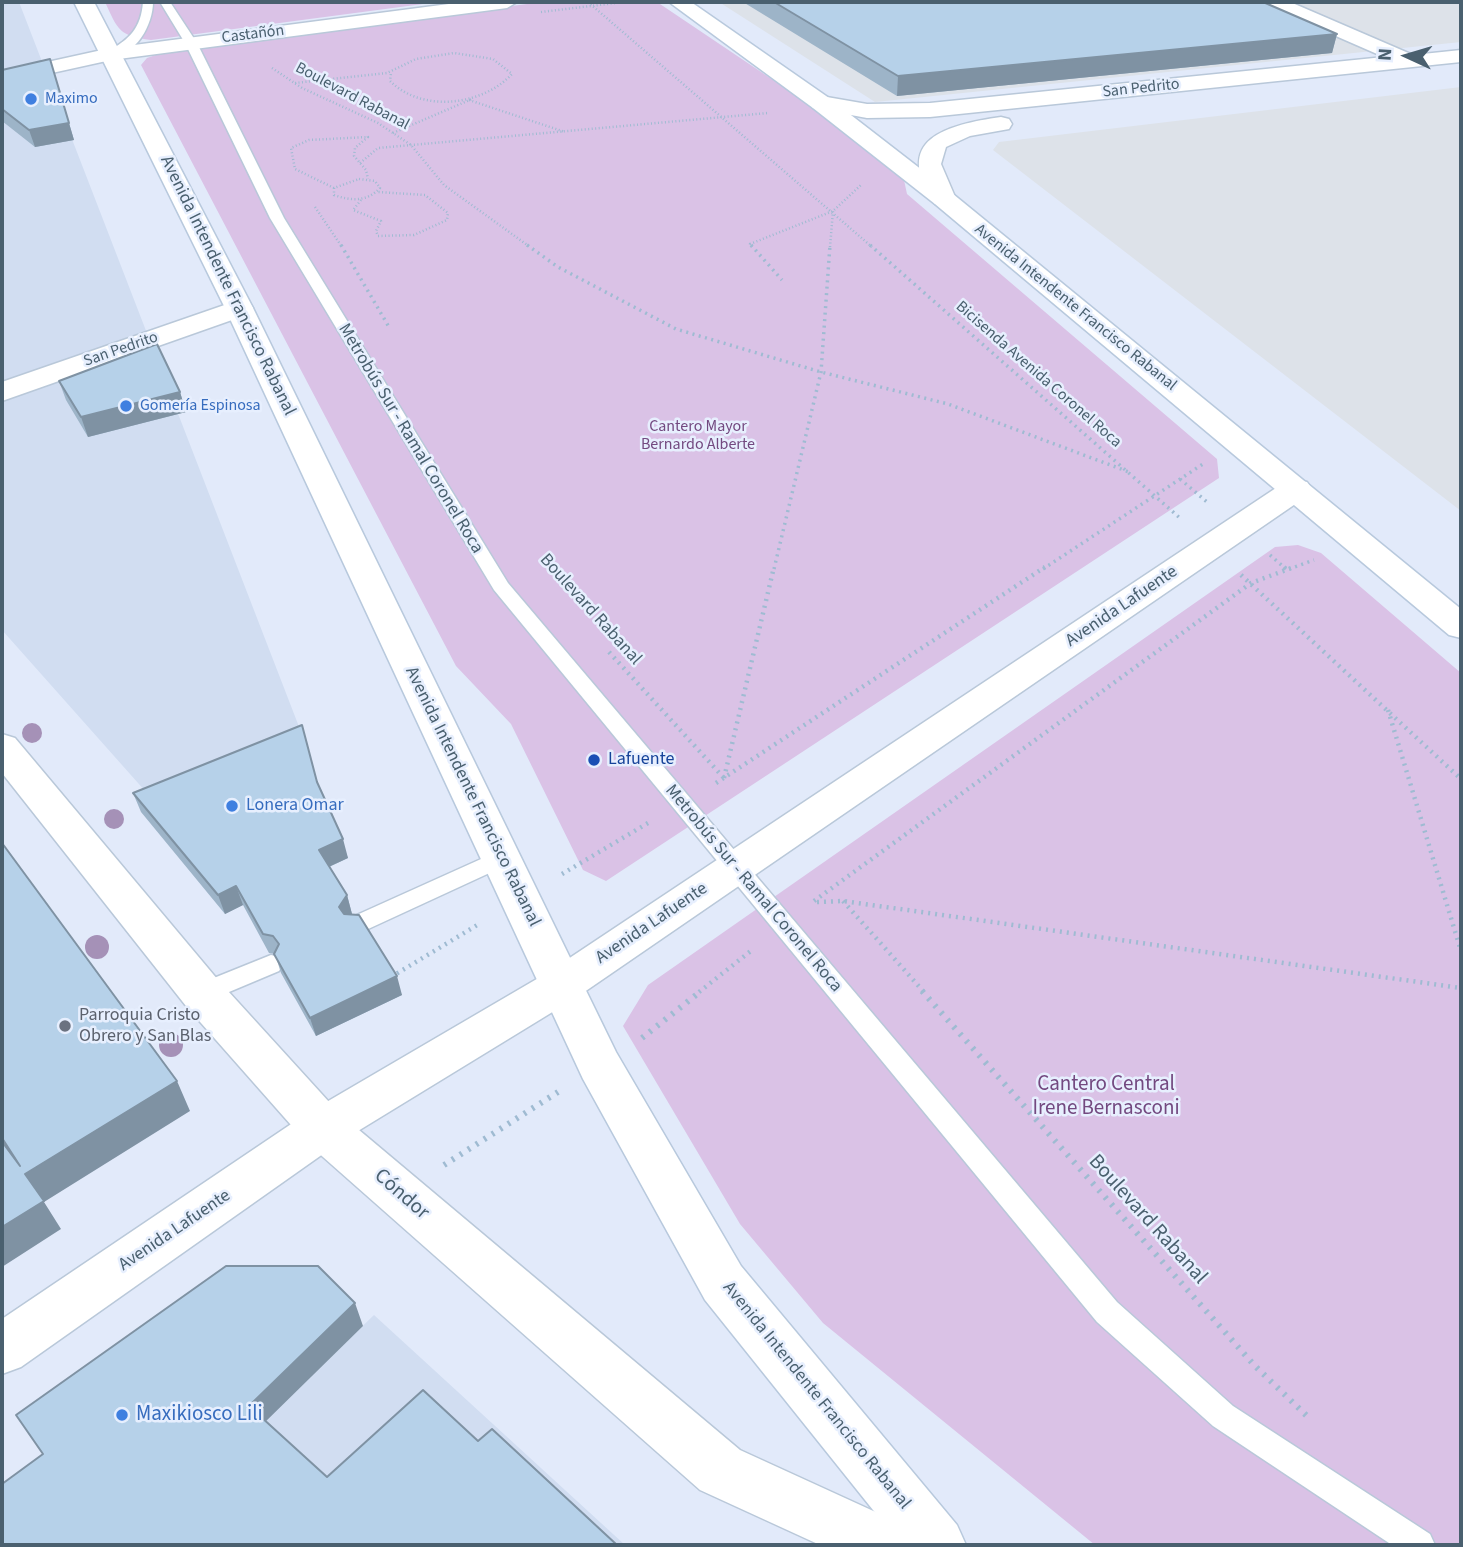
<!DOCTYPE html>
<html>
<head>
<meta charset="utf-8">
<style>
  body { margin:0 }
  #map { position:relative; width:1463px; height:1547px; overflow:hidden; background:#e2eafa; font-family:"Source Sans 3",sans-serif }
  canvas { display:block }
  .frame { position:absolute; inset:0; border:4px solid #4a606f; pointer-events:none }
  .north { position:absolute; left:1372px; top:21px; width:70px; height:70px; -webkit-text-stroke:5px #e7effe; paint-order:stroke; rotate:274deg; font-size:19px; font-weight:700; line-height:28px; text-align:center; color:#4a606f }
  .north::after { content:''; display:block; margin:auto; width:24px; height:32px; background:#4a606f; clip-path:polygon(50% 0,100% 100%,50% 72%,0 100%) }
</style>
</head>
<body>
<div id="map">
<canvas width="1463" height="1547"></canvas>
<div class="frame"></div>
<div class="north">N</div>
</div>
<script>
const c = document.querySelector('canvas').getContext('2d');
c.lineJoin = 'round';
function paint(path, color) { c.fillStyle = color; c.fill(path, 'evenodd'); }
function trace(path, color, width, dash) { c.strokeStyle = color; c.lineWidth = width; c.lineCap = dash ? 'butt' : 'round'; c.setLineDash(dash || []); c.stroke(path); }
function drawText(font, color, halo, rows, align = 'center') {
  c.font = font + ' "Source Sans 3",sans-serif'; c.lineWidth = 5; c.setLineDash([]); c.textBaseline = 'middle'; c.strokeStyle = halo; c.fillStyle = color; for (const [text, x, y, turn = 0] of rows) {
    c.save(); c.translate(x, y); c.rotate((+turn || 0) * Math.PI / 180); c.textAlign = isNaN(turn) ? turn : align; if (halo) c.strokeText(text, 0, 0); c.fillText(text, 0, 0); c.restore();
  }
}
paint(new Path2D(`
  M2,2H19L308,750L162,810L2,630Z
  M374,1315L625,1545H136Z`), '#d1ddf1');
paint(new Path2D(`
  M719,2H1461V42L875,102Z
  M1461,87V511L993,150L999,142Z`), '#dde2e9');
paint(new Path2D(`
  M105,2H438L151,40C119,36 118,30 105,2Z
  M542,2H657L901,166L907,194L1217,459L1219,478L606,881L583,870L511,724L456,666L141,65L147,58L164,52Z
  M1298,545L1321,553L1461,673V1545H1095L823,1323L740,1224L623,1026L648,985L1275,547Z`), '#dac2e6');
const service = new Path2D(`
  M143,2H153C153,25 135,59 107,56V52C130,39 141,28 143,2Z
  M160,2H170L197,43L284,218L508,583L1117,1302L1233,1406L1430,1534L1435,1545H1392L1213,1426L1097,1322L494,590L270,218L185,43Z
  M501,850L509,852L512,858L509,864L366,930L358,933L350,930L346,924L350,918Z
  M271,955L279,957L283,964L279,971L210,1000L202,1003L194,1000L190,993L194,986Z`);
const minor = new Path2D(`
  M464,2H517L507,8L111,60L2,84V72L111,48Z
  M1264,2H1290L1413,55L1461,50V62L930,117L867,118L813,108L810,103L821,96L867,104L930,103L1384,57L1267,6Z
  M1001,117L1009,119L1012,124L1009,129L970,136L946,147L941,164L956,199L953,204H935C891,139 946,125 1001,117Z
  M239,300L249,302L253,308L249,314L2,401V382Z
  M2,734L15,738L218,980L340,1114L740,1450L904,1525L913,1545H820L700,1490L306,1142L186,1006L2,773Z`);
const tertiary = new Path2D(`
  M1296,480L1307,482L1312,489L1307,496L577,997L340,1142L21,1367L2,1374V1319L306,1114L547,973L1285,482Z`);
const secondary = new Path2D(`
  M74,2H94L253,308L616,1052L741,1266L957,1525L966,1545H901L705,1300L583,1079L225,308Z
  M669,2H691L829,98L953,194L1461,609V638L1449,635L935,204L813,108Z`);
trace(service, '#b9c8d9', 3);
trace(minor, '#b9c8d9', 3);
trace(tertiary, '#b9c8d9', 3);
trace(secondary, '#b8c9dd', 3);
trace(new Path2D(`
  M588,2L872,247
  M541,12L624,2
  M272,68L302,88L378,123L411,145L444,185L530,247
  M295,83L387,73L416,59L454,53L493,59L512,74C482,106 422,113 390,81L391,73
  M469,100L565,132
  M393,133L472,99
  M360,163L378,148L768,113
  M359,179L375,181L380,188C367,202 351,201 334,195V188Z
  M334,188L295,169L291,148L309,140L368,137L355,148L354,156L366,170L368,179
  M361,200L353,210L381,221L376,231L378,236L414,235L447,220L448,213L425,195L378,192
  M315,207L342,247
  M752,247L750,244L833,211L862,184
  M830,247L833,211`), '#9fbbd2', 2.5, [1, 2.5]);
trace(new Path2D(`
  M341,245L389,327
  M527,245L558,267L676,329L821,372L948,404L1129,472
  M751,245L782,280
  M870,245L1181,519
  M1180,479L1207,502
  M1270,555L1286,569
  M774,569L821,372L830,245
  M1043,569L1203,464
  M1289,569L1314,560`), '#9fbbd2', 3.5, [2, 4.5]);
trace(new Path2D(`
  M1284,567L1287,570
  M1241,575L1461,779
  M609,652L724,778
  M1388,710L1461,951
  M724,778L774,567
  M716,783L1045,567
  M562,874L648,823
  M814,901L1251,583L1294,567
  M843,901L924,992
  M817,902L843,901L1461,988
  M391,977L479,924
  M699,992L752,950`), '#9fbbd2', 4.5, [2, 5]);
trace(new Path2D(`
  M922,991L1255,1366L1308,1417
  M642,1038L701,991
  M444,1165L558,1092`), '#9fbbd2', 6, [2.5, 7]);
paint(service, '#fff');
paint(minor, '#fff');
paint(tertiary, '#fff');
paint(secondary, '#fff');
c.fillStyle = '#a591b7';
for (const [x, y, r] of [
  [32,733,10],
  [114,819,10],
  [97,947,12],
  [171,1045,12]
]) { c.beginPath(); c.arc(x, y, r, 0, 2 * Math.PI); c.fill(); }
paint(new Path2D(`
  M743,2H1263L1337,34L1332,53L897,96Z
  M50,59L74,140L35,147L2,121V70Z
  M59,381L180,392L186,412L88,437L66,400Z
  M317,784L348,858L329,867L347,895L352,914L402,995L316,1036L281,973L275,954L269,953L243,905L225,914L141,812L133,793Z`), '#9db4c8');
paint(new Path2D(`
  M1337,34L1332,53L897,96L898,76Z
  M69,123L74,140L35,147L29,130Z
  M180,392L186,412L88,437L81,417Z
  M343,839L348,858L324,869L319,850Z
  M236,886L243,905L225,914L218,895Z
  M347,895L352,914L344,925L339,907Z
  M397,976L402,995L316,1036L310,1018Z
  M177,1081L190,1111L44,1202L61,1229L2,1267V1227L25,1174Z
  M355,1303L363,1326L260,1427L249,1406Z`), '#7f92a3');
const building = new Path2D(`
  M774,2H1263L1337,34L898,76Z
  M50,59L69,123L29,130L2,109V70Z
  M157,344L180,392L81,417L59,381Z
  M302,725L317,782L343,839L319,850L347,895L339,907L344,914L359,915L397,976L310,1018L274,954L279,944L273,936L263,934L236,886L218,895L133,793Z
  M2,843L177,1081L25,1174L44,1201L2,1227V1143H3L20,1166L2,1138Z
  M226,1266H318L355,1303L249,1406L327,1477L423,1390L478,1441L492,1429L617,1545H2V1484L43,1454L16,1415Z`);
paint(building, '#b6d1e9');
trace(building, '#7f92a3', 2);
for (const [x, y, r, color] of [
  [31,99,7,"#3f7fe0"],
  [126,406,7,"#3f7fe0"],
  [594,760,7,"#1a4fb4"],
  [232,806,7,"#3f7fe0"],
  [65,1026,7,"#6b7280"],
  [122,1415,7,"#3f7fe0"]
]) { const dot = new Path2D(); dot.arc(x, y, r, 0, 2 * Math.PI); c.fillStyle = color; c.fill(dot); trace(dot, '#e7effe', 2.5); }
drawText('16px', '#4a606f', '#e7effe', [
  ["Castañón",253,35,-7],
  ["San Pedrito",1141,89,-6],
  ["Boulevard Rabanal",352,97,28],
  ["Avenida Intendente Francisco Rabanal",1075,308,39],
  ["San Pedrito",121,350,-19],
  ["Bicisenda Avenida Coronel Roca",1038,375,41]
]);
drawText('16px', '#366cbe', '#e7effe', [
  ["Maximo",45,99],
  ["Gomería Espinosa",140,406]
], 'left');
drawText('16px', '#734980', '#e7effe', [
  ["Cantero Mayor",698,427],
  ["Bernardo Alberte",698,445]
]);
drawText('18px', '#4a606f', '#e7effe', [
  ["Avenida Intendente Francisco Rabanal",227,286,64],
  ["Metrobús Sur - Ramal Coronel Roca",410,439,59],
  ["Avenida Lafuente",1122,607,-34],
  ["Boulevard Rabanal",590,610,48],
  ["Avenida Intendente Francisco Rabanal",472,797,64],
  ["Metrobús Sur - Ramal Coronel Roca",753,889,50],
  ["Avenida Lafuente",652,924,-34],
  ["Avenida Lafuente",175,1231,-34],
  ["Avenida Intendente Francisco Rabanal",816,1396,51]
]);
drawText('18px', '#164399', '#e7effe', [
  ["Lafuente",608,760]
], 'left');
drawText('18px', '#366cbe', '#e7effe', [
  ["Lonera Omar",246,806]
], 'left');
drawText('18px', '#5b616d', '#e7effe', [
  ["Parroquia Cristo",79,1016],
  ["Obrero y San Blas",79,1037]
], 'left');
drawText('21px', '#734980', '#e7effe', [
  ["Cantero Central",1106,1085],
  ["Irene Bernasconi",1106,1109]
]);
drawText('21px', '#4a606f', '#e7effe', [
  ["Cóndor",401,1195,41],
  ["Boulevard Rabanal",1147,1220,48]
]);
drawText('21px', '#366cbe', '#e7effe', [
  ["Maxikiosco Lili",136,1415]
], 'left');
</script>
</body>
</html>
